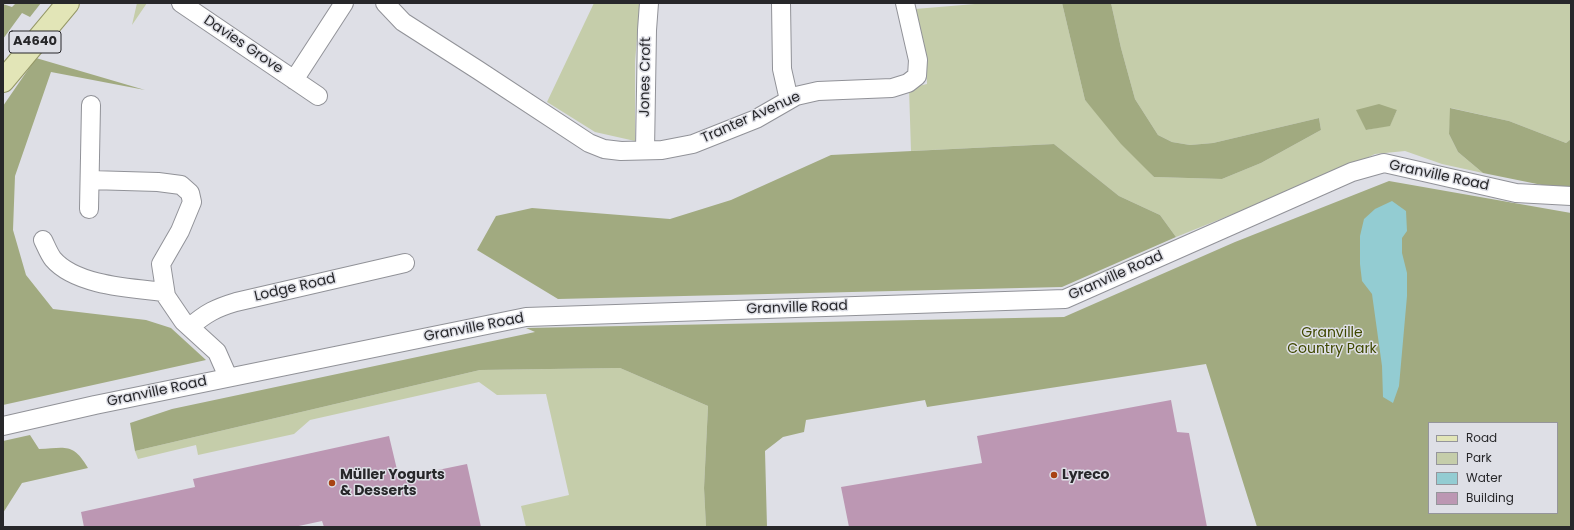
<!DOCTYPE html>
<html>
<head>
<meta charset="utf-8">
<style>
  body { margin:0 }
  #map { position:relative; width:1574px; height:530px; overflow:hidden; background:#dedfe6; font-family:Poppins,sans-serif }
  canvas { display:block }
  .frame { position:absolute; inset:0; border:4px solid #27272a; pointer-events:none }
  .legend { position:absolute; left:1428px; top:422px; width:130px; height:92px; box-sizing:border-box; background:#dedfe6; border:1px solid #95959b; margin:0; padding:5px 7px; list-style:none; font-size:12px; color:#27272a }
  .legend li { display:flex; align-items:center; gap:8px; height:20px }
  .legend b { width:20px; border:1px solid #95959b }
</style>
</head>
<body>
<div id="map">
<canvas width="1574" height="530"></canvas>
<div class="frame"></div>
<ul class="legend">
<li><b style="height:5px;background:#e2e5b7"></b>Road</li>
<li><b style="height:11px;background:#c5cdaa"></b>Park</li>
<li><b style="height:11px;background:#93ccd2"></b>Water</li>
<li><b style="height:11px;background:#bc97b3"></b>Building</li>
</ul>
</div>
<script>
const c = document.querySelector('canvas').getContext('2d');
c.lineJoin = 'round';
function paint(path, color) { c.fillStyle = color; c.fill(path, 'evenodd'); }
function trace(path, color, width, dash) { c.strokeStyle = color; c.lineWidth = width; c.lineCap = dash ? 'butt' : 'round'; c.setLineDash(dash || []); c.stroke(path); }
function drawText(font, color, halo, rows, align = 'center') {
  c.font = font + ' Poppins,sans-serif'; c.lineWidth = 3; c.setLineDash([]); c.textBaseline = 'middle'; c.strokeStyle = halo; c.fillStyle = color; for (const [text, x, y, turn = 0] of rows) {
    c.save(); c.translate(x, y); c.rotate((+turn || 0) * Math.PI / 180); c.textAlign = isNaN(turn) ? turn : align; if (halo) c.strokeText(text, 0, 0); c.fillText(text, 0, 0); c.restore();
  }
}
paint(new Path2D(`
  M137,3H147L132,25Z
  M594,3H640L635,62V141L595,132L547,102Z
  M987,3H1062L1085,100L1154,177L1222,179L1261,163L1321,130L1319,118L1213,143L1190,145L1172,142L1158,135L1135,99L1121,48L1111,3H1571V139L1566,143L1509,121L1451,108L1449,134L1458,152L1483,173L1442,164L1405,151L1375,154L1340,171L1176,237L1160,215L1119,196L1054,144L911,151L909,88L927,84L926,62L915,9ZM1397,110L1390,125L1366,130Z
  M620,368L708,406L704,488L706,527H526L521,506L569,495L546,394L497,395L479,382L310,420L294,434L198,455L196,445L138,459L135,451L480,370Z`), '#c5cdaa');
paint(new Path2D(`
  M16,3H41L30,17L22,13L3,39V4L12,7Z
  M1062,3H1111L1121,48L1135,99L1158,135L1172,142L1190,145L1213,143L1319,118L1321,130L1261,163L1222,179L1154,177L1121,144L1085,100Z
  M36,58L145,90L51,72L15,176L13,230L26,275L53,309L146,320L171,328L206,360L3,405V106Z
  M1379,104L1397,110L1390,126L1366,130L1356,110Z
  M1450,108L1509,121L1566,143L1571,139V188L1547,186L1483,173L1458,152L1449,134Z
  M1054,144L1119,196L1160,215L1176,237L1062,287L558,299L477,250L496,216L532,208L670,219L731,200L831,155Z
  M1389,181L1571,213V527H1257L1206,364L927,407L925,400L806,420L804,432L783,437L765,451L767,527H706L704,488L708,406L620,368L480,370L135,451L130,423L172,409L535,332L526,328L1064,317L1235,242ZM1429,423H1557V513H1429Z
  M30,435L39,449C65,448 73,442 88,468L22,483L3,513V441Z`), '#a1aa80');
paint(new Path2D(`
  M1392,201L1406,211L1407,231L1402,238V253L1407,273V296L1399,386L1393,403L1383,397L1382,366L1372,294L1362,281L1360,264V236L1364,219L1375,209Z`), '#93ccd2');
paint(new Path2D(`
  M1171,400L1177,432L1189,433L1207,527H849L841,487L982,463L977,436Z
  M389,436L399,478L467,464L481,527H324L322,521L294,527H84L81,512L195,487L193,479Z`), '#bc97b3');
const minor = new Path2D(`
  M181,3L318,96
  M385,3L403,22L478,70L589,143L604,149L621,151L662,150L693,144L756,119L796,96L818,91L892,88L908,83L917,76L918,60L905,3
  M781,3L782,69L789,100
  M294,80L344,3
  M645,150L647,30L649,3
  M90,180L158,182L181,185L190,193L192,202L180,231L161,264L166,296L183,321L217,352L228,377
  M89,209L91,105
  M43,240C46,246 49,254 53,259C76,286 132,288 165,292
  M190,327C206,313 216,308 236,302L405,263
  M3,426L95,405L526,317L1065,299L1352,172L1384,163L1516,193L1571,196`);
const major = new Path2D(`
  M3,81L68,3`);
trace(minor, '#919298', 20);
trace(major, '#949766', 24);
trace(minor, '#fff', 18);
trace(major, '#e2e5b7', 22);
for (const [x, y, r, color] of [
  [1054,475,4,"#a84313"],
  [332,483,4,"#a84313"]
]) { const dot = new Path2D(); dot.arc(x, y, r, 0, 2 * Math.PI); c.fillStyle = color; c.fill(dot); trace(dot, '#dedfe6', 1.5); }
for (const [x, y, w] of [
  [35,42,52]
]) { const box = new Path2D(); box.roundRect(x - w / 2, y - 11, w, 22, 3); c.fillStyle = '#dedfe6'; c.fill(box); trace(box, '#27272a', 1); }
drawText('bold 13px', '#27272a', null, [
  ["A4640",35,42]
]);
drawText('14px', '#27272a', '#dedfe6', [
  ["Davies Grove",243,45,34],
  ["Jones Croft",646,77,-89],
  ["Tranter Avenue",751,118,-24],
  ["Granville Road",1439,176,12],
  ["Granville Road",1116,276,-24],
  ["Lodge Road",295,288,-13],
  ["Granville Road",797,308,-2],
  ["Granville Road",474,328,-11],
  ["Granville Road",157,392,-12]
]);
drawText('14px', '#3f4800', '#dedfe6', [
  ["Granville",1332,333],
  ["Country Park",1332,349]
]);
drawText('bold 14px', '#27272a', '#dedfe6', [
  ["Müller Yogurts",340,475],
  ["& Desserts",340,491],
  ["Lyreco",1062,475]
], 'left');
</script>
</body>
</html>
